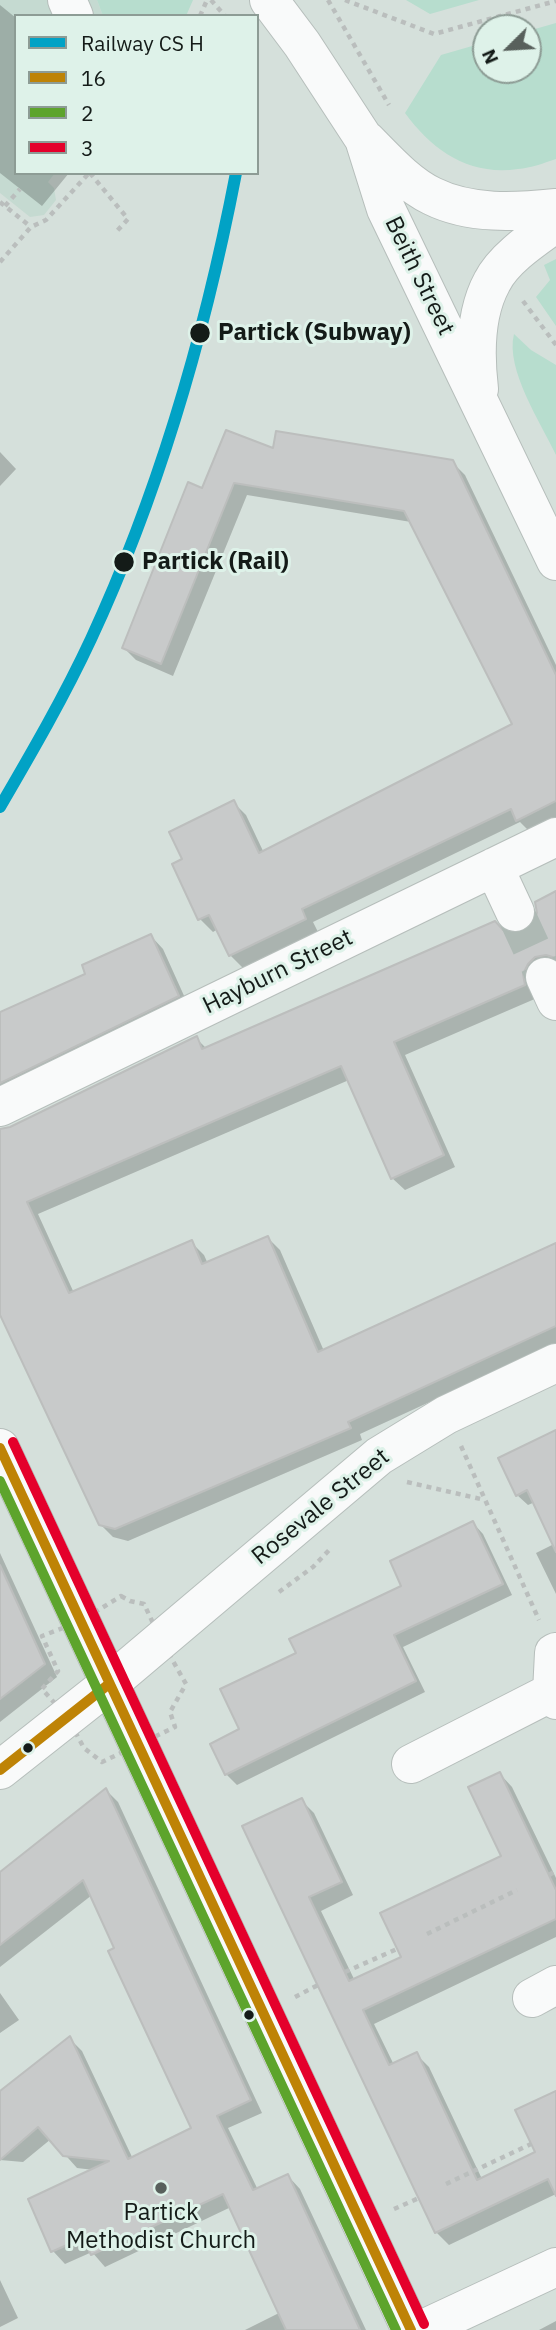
<!DOCTYPE html>
<html>
<head>
<meta charset="utf-8">
<style>
  body { margin:0 }
  #map { position:relative; width:556px; height:2330px; overflow:hidden; background:#d5e0db; font-family:"IBM Plex Sans",sans-serif }
  canvas { display:block }
  .legend { position:absolute; left:14px; top:14px; width:245px; height:161px; box-sizing:border-box; background:#def2e9; border:2px solid #8d9c95; margin:0; padding:9px 12px; list-style:none; font-size:21px; color:#141b18 }
  .legend li { display:flex; align-items:center; gap:14px; height:35px }
  .legend b { width:35px; border:2px solid #8d9c95 }
  .north { position:absolute; left:472px; top:14px; width:70px; height:70px; box-sizing:border-box; background:#def2e9; border:2px solid #8d9c95; border-radius:50%; rotate:246deg; font-size:19px; font-weight:700; line-height:28px; text-align:center; color:#141b18 }
  .north::after { content:''; display:block; margin:auto; width:24px; height:32px; background:#58605c; clip-path:polygon(50% 0,100% 100%,50% 72%,0 100%) }
</style>
</head>
<body>
<div id="map">
<canvas width="556" height="2330"></canvas>
<ul class="legend">
<li><b style="height:9px;background:#01a2c5"></b>Railway CS H</li>
<li><b style="height:9px;background:#be8306"></b>16</li>
<li><b style="height:9px;background:#5da42c"></b>2</li>
<li><b style="height:9px;background:#e4002b"></b>3</li>
</ul>
<div class="north">N</div>
</div>
<script>
const c = document.querySelector('canvas').getContext('2d');
c.lineJoin = 'round';
function paint(path, color) { c.fillStyle = color; c.fill(path, 'evenodd'); }
function trace(path, color, width, dash) { c.strokeStyle = color; c.lineWidth = width; c.lineCap = dash ? 'butt' : 'round'; c.setLineDash(dash || []); c.stroke(path); }
function drawText(font, color, halo, rows, align = 'center') {
  c.font = font + ' "IBM Plex Sans",sans-serif'; c.lineWidth = 6; c.setLineDash([]); c.textBaseline = 'middle'; c.strokeStyle = halo; c.fillStyle = color; for (const [text, x, y, turn = 0] of rows) {
    c.save(); c.translate(x, y); c.rotate((+turn || 0) * Math.PI / 180); c.textAlign = isNaN(turn) ? turn : align; if (halo) c.strokeText(text, 0, 0); c.fillText(text, 0, 0); c.restore();
  }
}
paint(new Path2D(`
  M0,0H97L103,16H16V173H55L48,182L54,188L56,200L44,215L30,217L0,193Z`), '#c5dad1');
paint(new Path2D(`
  M97,0H193L186,16H103Z
  M406,0H479L430,14Z
  M556,23V159C544,163 531,168 518,169C469,176 433,151 405,113L441,55L486,42V70H528V31Z
  M556,259V326L536,297L550,280L544,265Z
  M514,334L531,350L556,365V455C541,423 505,369 514,334Z`), '#b7ddce');
paint(new Path2D(`
  M0,5L16,18V173H69L42,206L0,173Z
  M275,450L452,462L465,475L556,665V820L530,832L520,822L313,922L318,932L243,968L230,955L218,929L213,932L200,919L233,802L246,815L264,853L515,725L411,522L247,495L173,676L136,660L124,648L203,491Z
  M0,452L16,469L0,486Z
  M556,893V968L537,998L405,1055L455,1167L405,1190L392,1178L349,1080L38,1214L74,1293L191,1242L204,1255L208,1264L268,1238L280,1250L324,1351L556,1245V1344L360,1434L362,1440L128,1541L113,1537L100,1524L0,1311V1130L9,1129L196,1038L207,1049L504,932L514,936L524,934L535,925Z
  M151,936L163,949L190,1009L0,1102V1014L88,974Z
  M556,1432V1594L536,1553L554,1544L535,1502L528,1505L517,1495Z
  M473,1523L483,1534L512,1595L403,1647L425,1692L237,1785L226,1774L242,1730L299,1653L404,1587Z
  M0,1553L57,1677L0,1722Z
  M500,1774L512,1787L556,1878V1937L374,2024L394,2065L416,2054L429,2067L482,2179L537,2153L556,2093V2194L449,2245L436,2232L244,1827L301,1800L314,1813L353,1895L321,1911L355,1981L403,1958L503,1856Z
  M106,1790L118,1802L262,2113L228,2128L258,2190L288,2176L300,2189L366,2330H245L279,2313L231,2207L105,2267L92,2252L65,2264L53,2251L30,2200L94,2170L77,2168L51,2139L23,2162L0,2160V2093L70,2039L82,2051L133,2159L193,2129L92,1895L0,1967V1874Z
  M0,1993L19,2020L0,2033Z
  M0,2280L18,2318L0,2327Z
  M556,2321V2330H539Z`), '#0003');
const building = new Path2D(`
  M226,430L273,448L276,431L453,460L556,675V801L516,821L511,809L302,909L306,919L229,956L209,915L198,920L172,864L182,859L169,832L234,800L259,853L512,724L404,511L234,483L161,664L122,648L188,482L202,488Z
  M556,891V958L546,955L535,957L528,964L523,974L525,985L394,1042L444,1155L391,1179L341,1066L27,1202L69,1293L192,1240L202,1264L268,1236L318,1352L556,1243V1326L348,1422L351,1428L115,1529L99,1525L0,1315V1129L10,1127L197,1036L202,1049L495,921L503,930L514,934L524,932L533,924L537,913L535,902Z
  M151,934L179,996L0,1083V1012L85,974L82,965Z
  M556,1430V1552L527,1490L516,1496L498,1458Z
  M473,1521L503,1584L394,1635L416,1681L225,1775L210,1744L239,1729L220,1689L296,1653L289,1639L401,1586L390,1561Z
  M0,1565L45,1664L0,1699Z
  M500,1772L556,1890V1919L363,2010L389,2065L417,2052L477,2180L535,2152L515,2110L556,2091V2196L548,2179L435,2233L242,1826L302,1798L342,1882L309,1897L349,1981L401,1957L380,1913L501,1856L468,1787Z
  M106,1788L251,2100L217,2116L253,2190L288,2174L360,2330H286L223,2194L91,2255L83,2238L51,2252L28,2199L109,2161L63,2156L38,2127L0,2160V2091L70,2036L128,2159L191,2128L108,1951L114,1948L83,1880L0,1945V1872Z`);
paint(building, '#c8caca');
trace(building, '#bcbebd', 2);
trace(new Path2D(`
  M515,912L545,977`), '#aeb9b4', 38, [38, 19]);
const minor = new Path2D(`
  M67,0L74,16
  M494,867L515,912
  M545,977L556,1001
  M0,1107L556,837
  M0,1448L411,2330
  M556,1652L554,1653L552,1692L556,1700
  M411,1764L552,1692
  M0,1770L109,1684L379,1456L446,1415L556,1363
  M532,1998L556,1985
  M421,2330L556,2267`);
const major = new Path2D(`
  M269,0L302,44L364,139L386,209L556,561
  M366,140C386,160 407,184 432,196C470,215 516,212 556,208
  M479,389C475,355 475,313 492,282C504,258 535,238 556,223`);
trace(minor, '#b6bebb', 40);
trace(major, '#b6bebb', 40);
trace(new Path2D(`
  M211,0L225,16
  M328,0L389,105
  M345,0L434,34L556,1
  M200,16L207,0
  M90,173L128,219L117,231
  M0,202L31,227
  M5,206L20,189
  M0,262L31,227L46,220L89,173
  M523,301L556,345
  M461,1446L539,1620
  M407,1482L485,1500
  M279,1592L313,1567L331,1548
  M121,1596L130,1601L144,1604L161,1640L186,1684L170,1712L175,1727L102,1762L84,1748L67,1717L42,1689L58,1671L42,1636L81,1621Z
  M549,1875L556,1871
  M427,1934L517,1890
  M345,1972L397,1949
  M295,1997L318,1985
  M446,2184L531,2144
  M394,2209L419,2198`), '#babebd', 4.5, [5, 5]);
trace(minor, '#f9fafa', 38);
trace(major, '#f9fafa', 38);
trace(new Path2D(`
  M0,1448L411,2330
  M0,1770L109,1684`), '#be8306', 10);
trace(new Path2D(`
  M0,1481L396,2330`), '#5da42c', 10);
trace(new Path2D(`
  M13,1442L424,2324`), '#e4002b', 10);
trace(new Path2D(`
  M0,807C32,752 64,697 91,639C160,490 205,334 236,173`), '#01a2c5', 12);
for (const [x, y, r, color] of [
  [200,333,11,"#141b18"],
  [124,562,11,"#141b18"],
  [28,1748,6,"#141b18"],
  [249,2015,6,"#141b18"],
  [161,2188,7,"#58605c"]
]) { const dot = new Path2D(); dot.arc(x, y, r, 0, 2 * Math.PI); c.fillStyle = color; c.fill(dot); trace(dot, '#def2e9', 2.5); }
drawText('24px', '#141b18', '#def2e9', [
  ["Beith Street",419,276,64],
  ["Hayburn Street",278,972,-26],
  ["Rosevale Street",321,1507,-39]
]);
drawText('bold 24px', '#141b18', '#def2e9', [
  ["Partick (Subway)",218,333],
  ["Partick (Rail)",142,562]
], 'left');
drawText('24px', '#141b18', '#def2e9', [
  ["Partick",161,2213],
  ["Methodist Church",161,2241]
]);
</script>
</body>
</html>
